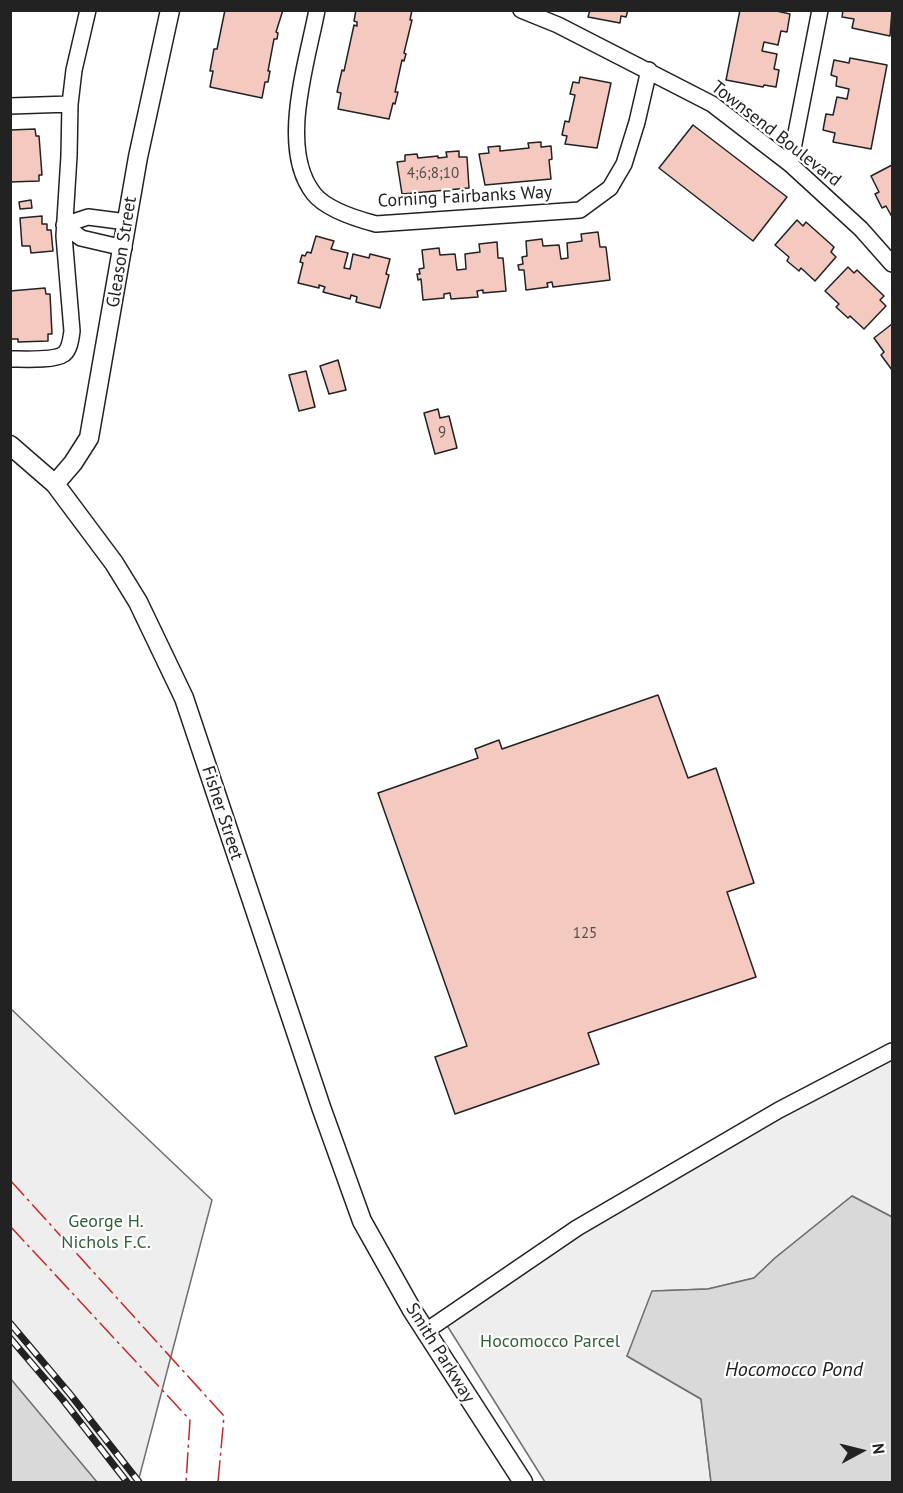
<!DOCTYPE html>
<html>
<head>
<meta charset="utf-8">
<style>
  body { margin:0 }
  #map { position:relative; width:903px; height:1493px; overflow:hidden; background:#fff; font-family:"PT Sans",sans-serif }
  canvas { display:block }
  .frame { position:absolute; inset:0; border:12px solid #222; pointer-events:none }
  .north { position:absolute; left:831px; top:1421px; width:60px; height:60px; -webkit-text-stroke:4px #fff; paint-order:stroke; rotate:83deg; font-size:16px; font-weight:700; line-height:24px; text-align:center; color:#222 }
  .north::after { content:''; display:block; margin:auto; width:21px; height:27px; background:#222; clip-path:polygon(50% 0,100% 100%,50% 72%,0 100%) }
</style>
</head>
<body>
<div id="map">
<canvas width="903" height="1493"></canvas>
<div class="frame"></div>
<div class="north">N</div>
</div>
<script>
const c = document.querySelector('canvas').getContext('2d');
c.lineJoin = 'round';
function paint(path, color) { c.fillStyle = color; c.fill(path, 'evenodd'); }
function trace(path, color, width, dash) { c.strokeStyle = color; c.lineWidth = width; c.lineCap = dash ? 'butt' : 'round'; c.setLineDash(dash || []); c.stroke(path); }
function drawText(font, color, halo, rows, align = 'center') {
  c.font = font + ' "PT Sans",sans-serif'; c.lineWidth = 4.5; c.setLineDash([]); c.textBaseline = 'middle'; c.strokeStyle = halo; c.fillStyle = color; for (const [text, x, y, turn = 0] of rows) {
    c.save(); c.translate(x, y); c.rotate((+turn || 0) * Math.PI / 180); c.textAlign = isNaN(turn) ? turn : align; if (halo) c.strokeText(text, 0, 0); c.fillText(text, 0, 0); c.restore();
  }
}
const green = new Path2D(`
  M10,1008L212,1200L138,1482H11Z
  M892,1056V1217L852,1196L775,1258L754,1278L708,1289L656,1291L627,1356L701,1399L711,1482H545L443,1319L577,1228Z`);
paint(green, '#eee');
trace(green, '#6f6f6f', 1.5);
const water = new Path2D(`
  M852,1196L892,1217V1482H711L701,1399L627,1356L652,1291L708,1289L754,1278L775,1258Z
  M10,1378L97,1482H11Z`);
paint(water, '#d9d9d9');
trace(water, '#6f6f6f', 1.5);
const building = new Path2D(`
  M225,10H283L276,32L278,33L277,39H274L268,71H270L268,82H265L262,98L210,87L213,71H210L214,49H217Z
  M356,10H412L410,20H412L404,53L406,54L404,61L402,60L395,92H398L395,104L393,103L389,119L338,109L341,93L337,92L342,70L344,71L354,25L357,26V22L354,21Z
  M590,10H628L626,17L621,16L620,23L588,17Z
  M740,10H772L790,14L787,32L781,31L778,45L764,42L762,51L777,54L774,69L779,70L776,87L764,85L763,87L726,80Z
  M843,10H892L890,36L852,28L854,19L842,17Z
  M850,58L887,65L871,149L833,142L835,133L823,130L826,114L833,115L837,97L847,99L849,89L836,86L837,77L831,75L834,60L849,63Z
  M580,77L611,83L597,148L565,144L567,136L562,135L565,121L569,122L575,95L570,94L573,82L579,83Z
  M693,125L787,197L753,241L659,168Z
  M35,129L36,136H39L42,175H39V181L10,182V130Z
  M541,142V147L551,146L552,159L549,160L551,179L485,185L479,154L489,153L488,147L500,146V151L529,148L528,143Z
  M459,151V157H467L469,188L402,194L397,162L405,161V155L417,154L418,158L438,156V158L447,157L446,152Z
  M892,165V217L886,206L882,208L875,194L879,192L871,176Z
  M31,200L32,208L20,209L19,202Z
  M42,216V224H47V230H51L53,251L31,253L30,246H22L20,218Z
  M797,220L803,226L806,222L834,247L831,252L836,257L815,281L801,268L799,271L787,261L789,257L775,245Z
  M598,232L600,247H606L610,280L553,287L552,282L547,283L548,287L526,290L524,270H519L518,265L523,264L522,257L527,256L526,241L542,239L543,246L559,245L561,259L568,258L567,243L582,241L581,234Z
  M316,236L334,241L331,249L348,253L344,268L350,269L353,254L369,258L370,254L390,259L386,274L389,275L380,308L356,302L357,297L351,295L350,299L323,292L325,287L319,285V288L298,283L303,263L300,262L302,255L305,256L307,252L311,253Z
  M497,242L498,258H503L506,291L483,293V290L477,291L478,297L451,299L450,293L444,294V298L423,300L421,279L418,280L417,274H420L419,269L424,268L422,250L439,248L440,255L455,254L457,270L466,269L465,254L480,252L479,244Z
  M848,267L854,273L857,270L884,296L880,300L886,306L864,329L850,316L848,318L836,307L839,304L825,291Z
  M45,288L46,294H50L52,334H48V341L18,342V339H10V291Z
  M892,324V370L881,355L884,352L874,338Z
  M338,360L346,390L329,394L320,366Z
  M306,371L315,407L299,411L289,375Z
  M438,409L440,418L449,416L457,448L435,454L424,413Z
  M658,695L688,778L716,768L754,883L727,892L756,977L588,1033L599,1064L455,1114L435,1057L467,1046L378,793L478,758L475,749L499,740L502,749Z`);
paint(building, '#f3c9c0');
trace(building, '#222', 1.5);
const minor = new Path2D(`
  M317,10C307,63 278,149 314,194C327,210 357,219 376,224L580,210L610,188L624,164L637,122L649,70
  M521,10L558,25L712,104L790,164L861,229L892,264
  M70,104L74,70L88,10
  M10,106L70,104L69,156L64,236L72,331C71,338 70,349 64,354C54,361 23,359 10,359
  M790,164L820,10
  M124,248L81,238L64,225L88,217L127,222
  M426,1331L577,1228L779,1110L892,1051`);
const tertiary = new Path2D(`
  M10,445L55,484L114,563L138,602L184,698L321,1107L362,1221L412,1310L523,1482
  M55,484L73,463L89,438L138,157L170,10`);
trace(minor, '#222', 18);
trace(tertiary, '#222', 21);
trace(minor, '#fff', 15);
trace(tertiary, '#fff', 18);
const rail = new Path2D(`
  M10,1323L70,1394L139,1482
  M10,1338L63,1400L127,1482`);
trace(rail, '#222', 7);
trace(rail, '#fff', 4.5, [14]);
trace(new Path2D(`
  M10,1180L224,1416L218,1482
  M10,1226L190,1420L186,1482`), '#c62828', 1.5, [21, 4.5, 3, 4.5]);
drawText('15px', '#564c4a', null, [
  ["4;6;8;10",433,174],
  ["9",442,433],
  ["125",585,934]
]);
drawText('18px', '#222', '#fff', [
  ["Townsend Boulevard",776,134,38],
  ["Corning Fairbanks Way",465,197,-3],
  ["Gleason Street",122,252,-81],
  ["Fisher Street",222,813,72],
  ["Smith Parkway",440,1353,58]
]);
drawText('18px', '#2f5e38', '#fff', [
  ["George H.",106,1222],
  ["Nichols F.C.",106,1243],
  ["Hocomocco Parcel",550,1342]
]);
drawText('italic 20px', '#222', '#fff', [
  ["Hocomocco Pond",794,1370]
]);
</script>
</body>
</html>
